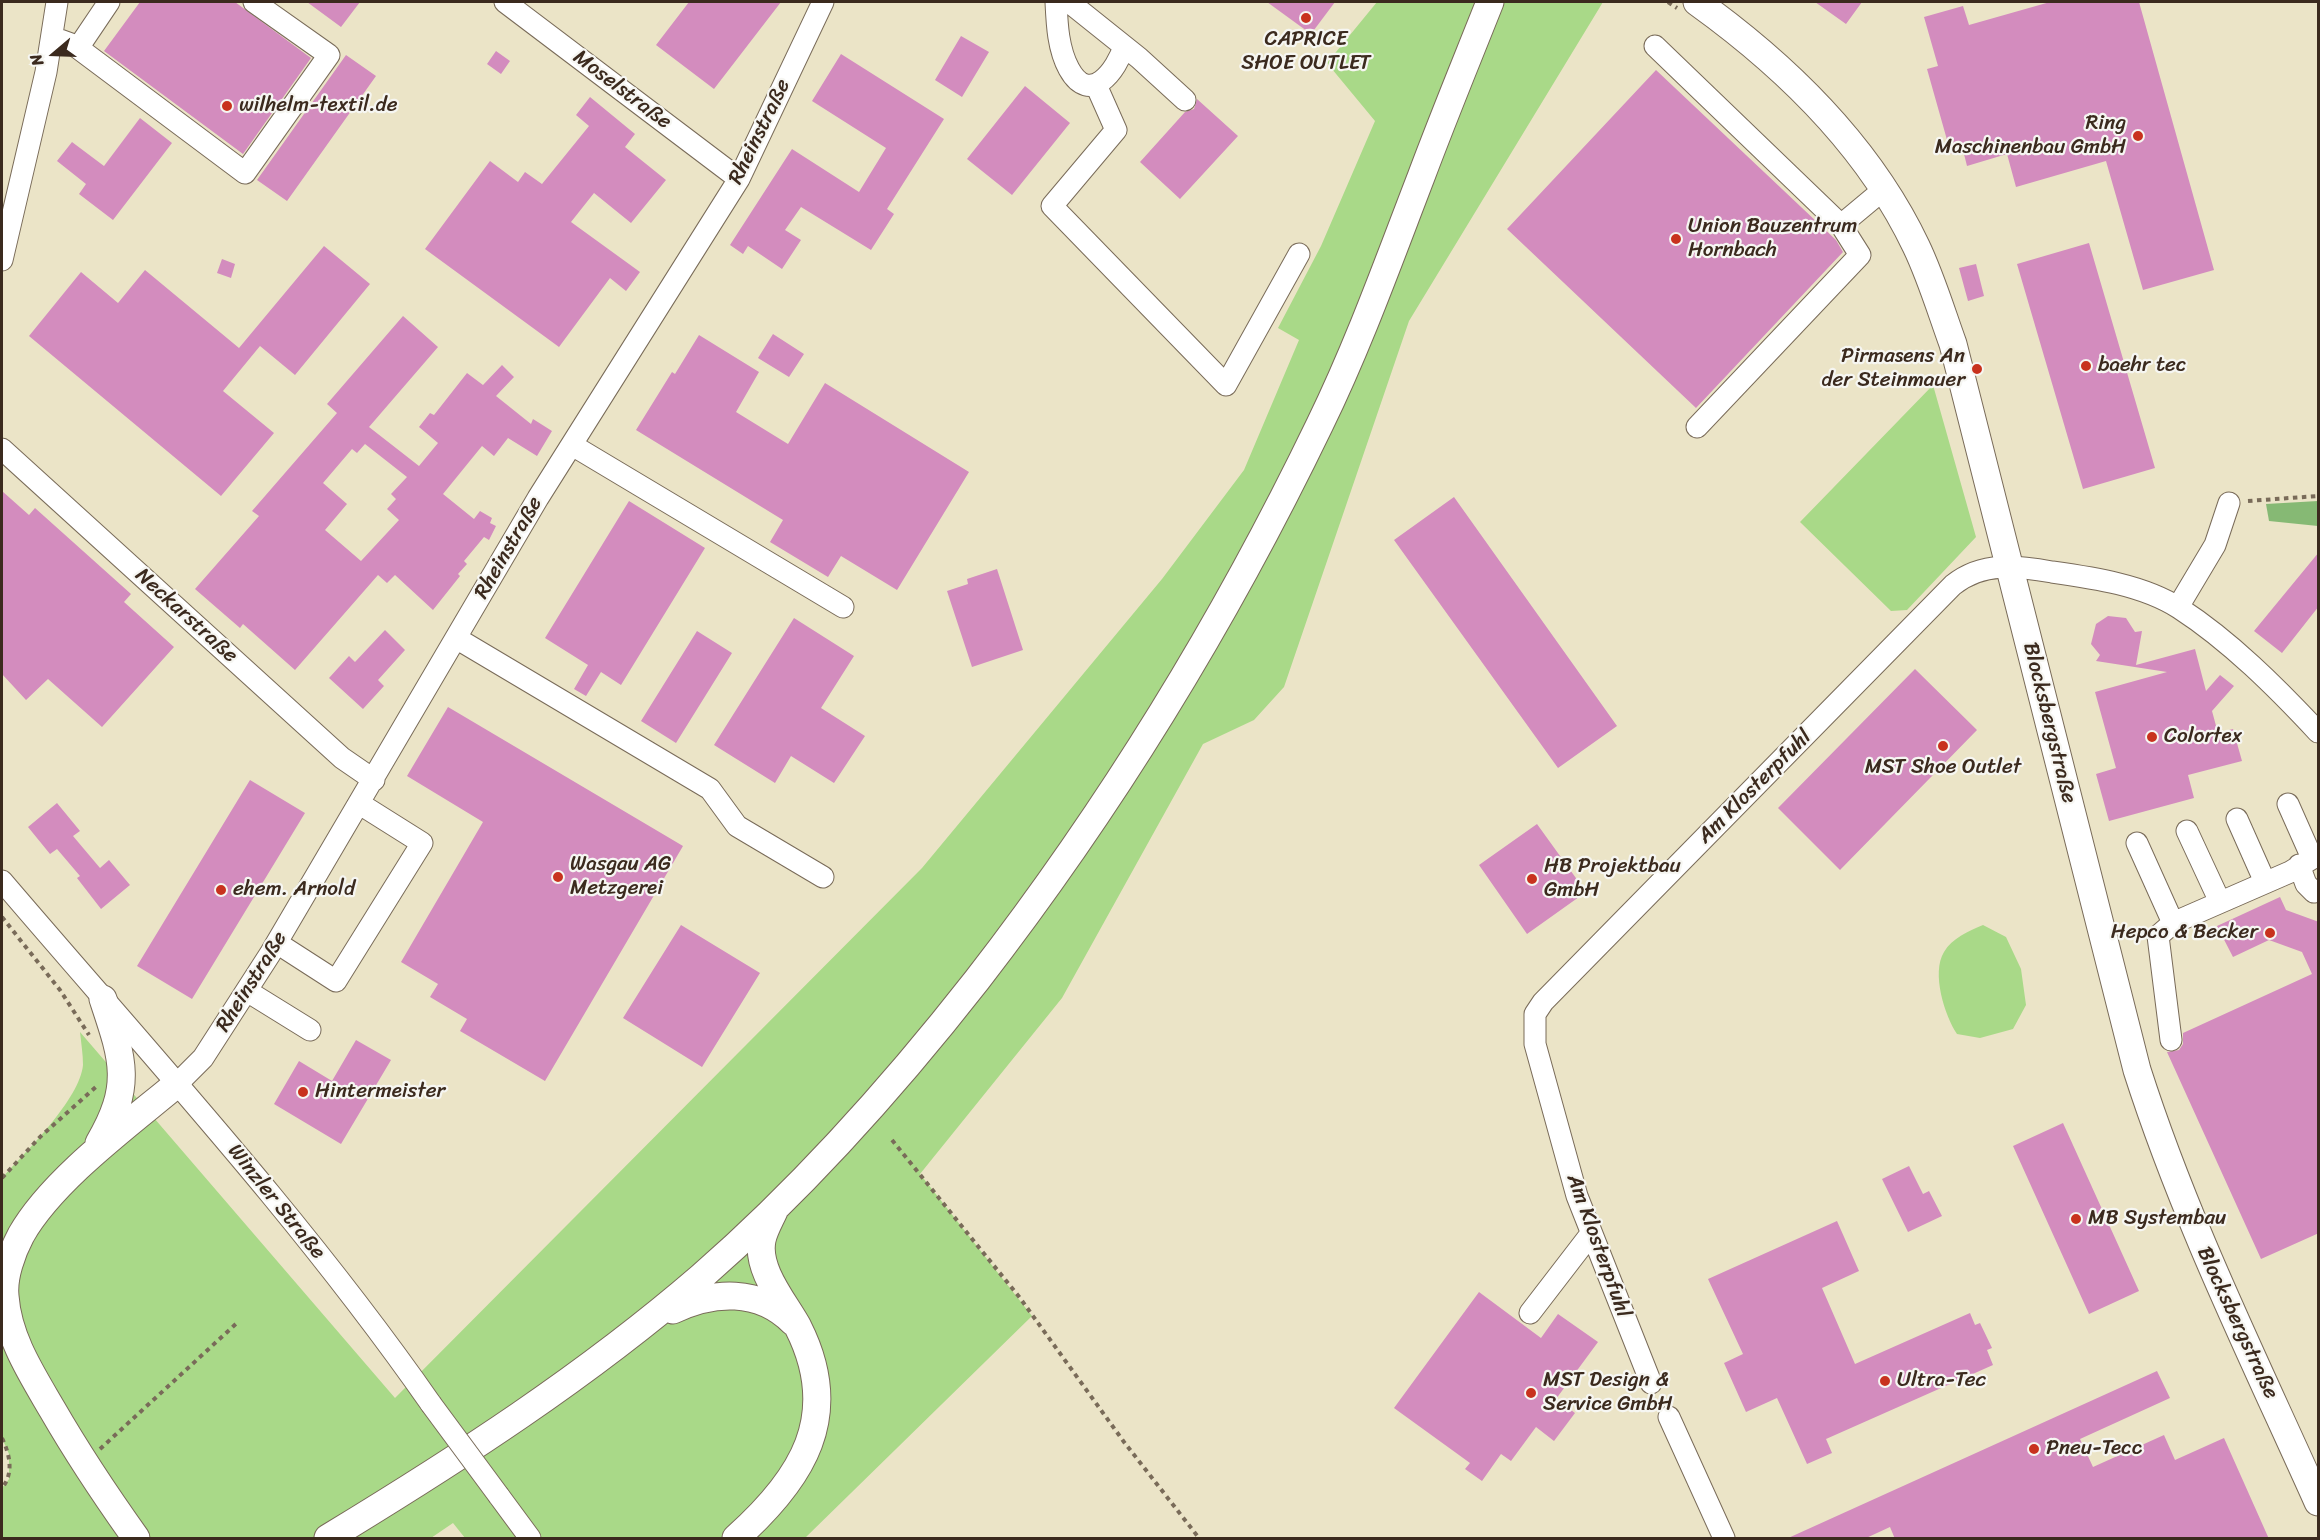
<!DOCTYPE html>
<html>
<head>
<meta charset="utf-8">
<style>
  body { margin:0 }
  #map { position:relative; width:2320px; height:1540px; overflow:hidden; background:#ebe4c7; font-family:Sriracha,sans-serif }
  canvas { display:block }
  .frame { position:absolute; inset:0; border:3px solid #3b2a1e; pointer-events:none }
  .north { position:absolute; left:24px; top:24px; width:60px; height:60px; -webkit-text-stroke:4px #f6f6f2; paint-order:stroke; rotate:251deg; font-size:16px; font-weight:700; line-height:24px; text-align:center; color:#3b2a1e }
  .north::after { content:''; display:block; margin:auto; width:21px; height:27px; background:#3b2a1e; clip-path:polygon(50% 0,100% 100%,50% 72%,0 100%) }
</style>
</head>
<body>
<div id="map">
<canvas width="2320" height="1540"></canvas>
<div class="frame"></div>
<div class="north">N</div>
</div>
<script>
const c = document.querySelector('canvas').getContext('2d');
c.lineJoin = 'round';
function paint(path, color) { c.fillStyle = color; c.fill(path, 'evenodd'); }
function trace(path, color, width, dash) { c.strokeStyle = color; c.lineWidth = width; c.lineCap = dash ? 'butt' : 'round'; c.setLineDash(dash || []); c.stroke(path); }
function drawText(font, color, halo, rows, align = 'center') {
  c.font = font + ' Sriracha,sans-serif'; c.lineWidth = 4.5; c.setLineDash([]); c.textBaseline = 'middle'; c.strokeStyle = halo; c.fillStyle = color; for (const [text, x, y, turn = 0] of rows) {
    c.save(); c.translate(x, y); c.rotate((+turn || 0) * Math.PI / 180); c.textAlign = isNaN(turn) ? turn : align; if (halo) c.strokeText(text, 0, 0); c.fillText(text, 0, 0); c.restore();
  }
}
paint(new Path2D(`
  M1377,2H1603L1409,321L1284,687L1254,720L1203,744L1062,998L920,1174L1032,1316L805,1538H465L453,1523L431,1538H2V1488L9,1479V1454L2,1438V1178C25,1153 80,1099 83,1065C83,1054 81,1042 80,1032L395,1398L922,868L1162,579L1244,470L1299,340L1278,328L1321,246L1375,121L1327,63Z
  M1933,385L1976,537L1907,610L1891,611L1800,522Z
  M1983,925L2006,937L2021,969L2026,1005L2013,1029L1980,1038L1957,1034C1945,1016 1931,973 1944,952C1952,938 1969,931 1983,925Z`), '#a9d988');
paint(new Path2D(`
  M2318,501V526L2269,521L2266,504Z`), '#86b974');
paint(new Path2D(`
  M140,2H235L311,58L243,154L104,51Z
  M307,2H360L341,27Z
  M689,2H781L714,89L656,45Z
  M1267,2H1335L1311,34Z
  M1815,2H1862L1846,24Z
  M2050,2H2139L2214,270L2143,290L2106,161L2016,187L2007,154L1967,166L1963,150L1951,154L1927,69L1938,66L1924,17L1963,6L1969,25Z
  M961,36L989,52L962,97L935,80Z
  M496,51L510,61L501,74L487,64Z
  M841,54L944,119L887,209L894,214L871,250L801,207L785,230L801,240L782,269L748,246L743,254L730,245L792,149L859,192L886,148L812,101Z
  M346,55L376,76L287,201L257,180Z
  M1656,70L1836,240L1843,252L1696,408L1507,229Z
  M1025,86L1070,123L1012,195L967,159Z
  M590,97L635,134L625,147L666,180L631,223L594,193L571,222L640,272L626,291L610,278L559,347L425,249L490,161L518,182L525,172L542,184L589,126L576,115Z
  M1197,99L1238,136L1180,199L1140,162L1185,112L1194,109Z
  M140,118L172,143L113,220L79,194L86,184L57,161L72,142L104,166Z
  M2089,243L2155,468L2083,489L2017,264Z
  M324,246L370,284L295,375L260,346L223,391L274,433L221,496L29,336L81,272L118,303L145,270L239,348Z
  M222,259L235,264L231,278L217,273Z
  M1976,264L1984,296L1968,301L1959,268Z
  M403,316L438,347L369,427L419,466L438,443L419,427L430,413L434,415L467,373L483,385L502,365L514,377L496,396L531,424L533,419L552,431L537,456L508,438L494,456L482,446L443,494L474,519L480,511L492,518L490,523L496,526L489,540L484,537L464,561L467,564L458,574L460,576L433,610L395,575L387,583L378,575L295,670L243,624L240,628L195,589L259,516L252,511L337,413L327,404ZM365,444L407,477L391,494L396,499L387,509L399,520L361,561L325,530L347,504L323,483L352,449L357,453Z
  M773,334L804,354L789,377L758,358Z
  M699,335L759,372L736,412L788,444L825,383L969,472L897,590L841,556L828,577L770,542L783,520L636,430L672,372L675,374Z
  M2,491L29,515L35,508L131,594L124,602L174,647L102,727L48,679L26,700L2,674Z
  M1454,497L1617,726L1558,768L1394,540Z
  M629,501L705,548L621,685L601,672L586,696L574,689L588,665L545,638Z
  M2319,552V606L2282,653L2254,631Z
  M997,569L1023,650L972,667L947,591L968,584L967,579Z
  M2108,616L2126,618L2135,632L2142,631L2136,665L2195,649L2206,691L2220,675L2234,686L2212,711L2218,733L2233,729L2242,761L2188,775L2194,798L2109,821L2096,774L2116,768L2095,692L2167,672L2096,661L2100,655L2091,644L2096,624Z
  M794,618L854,656L821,708L865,736L834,783L791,756L775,783L714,745Z
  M385,630L405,650L378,680L384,686L363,709L329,678L349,656L355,662Z
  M697,631L732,653L676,743L641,721Z
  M1915,669L1977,730L1840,870L1778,808Z
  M448,707L683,846L545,1081L460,1031L467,1019L430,997L438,984L401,962L483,822L407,776Z
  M250,780L305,813L192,999L137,966Z
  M57,803L80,831L73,836L100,868L109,860L130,885L101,909L77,878L80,876L57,849L50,854L28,827Z
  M1537,824L1586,892L1527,934L1479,865Z
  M2280,897L2286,910L2319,922V1233L2261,1259L2167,1052L2179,1050L2183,1044V1033L2312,974L2302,952L2269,940L2233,957L2217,926Z
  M681,925L760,973L702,1067L623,1018Z
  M356,1040L391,1060L341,1144L274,1104L299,1061L332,1081Z
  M2063,1123L2139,1291L2089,1314L2013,1146Z
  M1909,1166L1923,1194L1929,1191L1942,1216L1908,1232L1882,1179Z
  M1837,1221L1859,1271L1822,1288L1855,1364L1970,1313L1975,1325L1980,1323L1992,1348L1987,1350L1993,1365L1826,1439L1832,1453L1807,1464L1777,1398L1746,1412L1724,1363L1743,1354L1708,1279Z
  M1479,1292L1541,1338L1558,1314L1598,1342L1556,1399L1575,1413L1554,1441L1536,1427L1511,1461L1501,1454L1482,1481L1465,1469L1470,1463L1394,1408Z
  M2157,1371L2170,1398L2080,1439L2093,1467L2164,1435L2175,1460L2224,1438L2269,1539H1895L1890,1527L1864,1539H1786Z`), '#d38cbe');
const minor = new Path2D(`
  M505,2L739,179
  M1056,2C1057,24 1058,49 1069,69C1090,107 1117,70 1124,46
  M1069,2L1139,58L1185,100
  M52,37L74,45L245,173L329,55L254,2
  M1655,46L1841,225L1883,190
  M78,48L109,2
  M1096,85L1116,130L1052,206L1226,385L1299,254
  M2,260L46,72L57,2
  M1697,427L1860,255L1841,225
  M572,445L843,607
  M2,449L342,758L374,780
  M2178,607L2215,545L2229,503
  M456,638L710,789L737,826L823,877
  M2288,804L2312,858
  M2237,819L2265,882
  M2187,831L2220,902
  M2137,843L2173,923
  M2299,865L2306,884L2314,892L2318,891
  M2,881C148,1052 302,1219 431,1404
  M277,943L336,981L422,843L360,804
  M247,991L310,1030
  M2171,1040L2158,936L2173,923L2290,872L2318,855
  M178,1083L203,1058L270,954L538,498L739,179L823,2
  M1530,1313L1590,1235
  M1651,1383L1577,1196L1535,1044V1014L1543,1002L1953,585C1983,561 2017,566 2052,572C2094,578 2143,585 2179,608C2230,641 2277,688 2318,732
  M1669,1417L1724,1538
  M499,1496L530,1538`);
const major = new Path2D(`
  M1697,2C1786,66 1868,145 1916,246C1931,277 1941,311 1953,344L2137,1070C2185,1220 2254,1359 2318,1502
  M99,1143C133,1085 123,1059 103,999
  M673,1310C713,1291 759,1288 793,1322
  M136,1538C106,1496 78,1454 52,1409C31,1373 8,1338 5,1296C3,1277 12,1252 21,1235C52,1180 129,1124 178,1083
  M328,1538C458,1459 585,1377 701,1277C803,1188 894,1086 977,980C1111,807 1225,621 1320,424C1359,344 1389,260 1421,177C1443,118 1467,60 1490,2
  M736,1538C802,1479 843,1416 798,1327C785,1303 756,1270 762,1240C764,1230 770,1220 774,1211`);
trace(minor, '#796b59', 23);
trace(major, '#796b59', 29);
trace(new Path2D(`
  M1668,2L1677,8
  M2248,501L2318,496
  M2,917L60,990L89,1035
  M892,1140L1020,1298L1124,1442L1199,1538
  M2,1178L40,1137L98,1085
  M2,1438C10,1455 14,1473 2,1488
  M100,1449L238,1322`), '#796b59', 4, [4.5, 4.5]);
trace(minor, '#fff', 21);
trace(major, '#fff', 27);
const minorBridge = new Path2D(`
  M431,1404L499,1496`);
trace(minorBridge, '#796b59', 23, []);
trace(minorBridge, '#fff', 21);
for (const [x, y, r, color] of [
  [1306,18,6,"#c8321e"],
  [227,106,6,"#c8321e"],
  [2138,136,6,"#c8321e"],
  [1676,239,6,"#c8321e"],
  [2086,366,6,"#c8321e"],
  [1977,369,6,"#c8321e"],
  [2152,737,6,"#c8321e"],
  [1943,746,6,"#c8321e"],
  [558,877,6,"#c8321e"],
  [1532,879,6,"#c8321e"],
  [221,890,6,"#c8321e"],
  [2270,933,6,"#c8321e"],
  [303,1092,6,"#c8321e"],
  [2076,1219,6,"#c8321e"],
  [1885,1381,6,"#c8321e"],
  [1531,1393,6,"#c8321e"],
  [2034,1449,6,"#c8321e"]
]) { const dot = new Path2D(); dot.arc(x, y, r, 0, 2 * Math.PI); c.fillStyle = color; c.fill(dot); trace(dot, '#f6f6f2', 2); }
drawText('21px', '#3b2a1e', '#f6f6f2', [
  ["CAPRICE",1306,40,"center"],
  ["SHOE OUTLET",1306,64,"center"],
  ["wilhelm-textil.de",239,106],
  ["Ring",2126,124,"right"],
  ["Maschinenbau GmbH",2126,148,"right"],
  ["Union Bauzentrum",1688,227],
  ["Hornbach",1688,251],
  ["Pirmasens An",1965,357,"right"],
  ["der Steinmauer",1965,381,"right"],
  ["baehr tec",2098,366],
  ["Colortex",2164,737],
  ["MST Shoe Outlet",1943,768,"center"],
  ["Wasgau AG",570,865],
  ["Metzgerei",570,889],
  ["HB Projektbau",1544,867],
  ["GmbH",1544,891],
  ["ehem. Arnold",233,890],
  ["Hepco & Becker",2258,933,"right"],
  ["Hintermeister",315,1092],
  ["MB Systembau",2088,1219],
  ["MST Design &",1543,1381],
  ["Service GmbH",1543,1405],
  ["Ultra-Tec",1897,1381],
  ["Pneu-Tecc",2046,1449]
], 'left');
drawText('21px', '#3b2a1e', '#f6f6f2', [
  ["Moselstraße",622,90,37],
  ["Rheinstraße",760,132,-64],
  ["Rheinstraße",509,548,-60],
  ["Neckarstraße",186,616,42],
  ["Blocksbergstraße",2049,723,76],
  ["Am Klosterpfuhl",1755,787,-45],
  ["Rheinstraße",252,982,-58],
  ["Winzler Straße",276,1202,51],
  ["Am Klosterpfuhl",1598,1246,70],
  ["Blocksbergstraße",2237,1323,65]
]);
</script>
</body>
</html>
